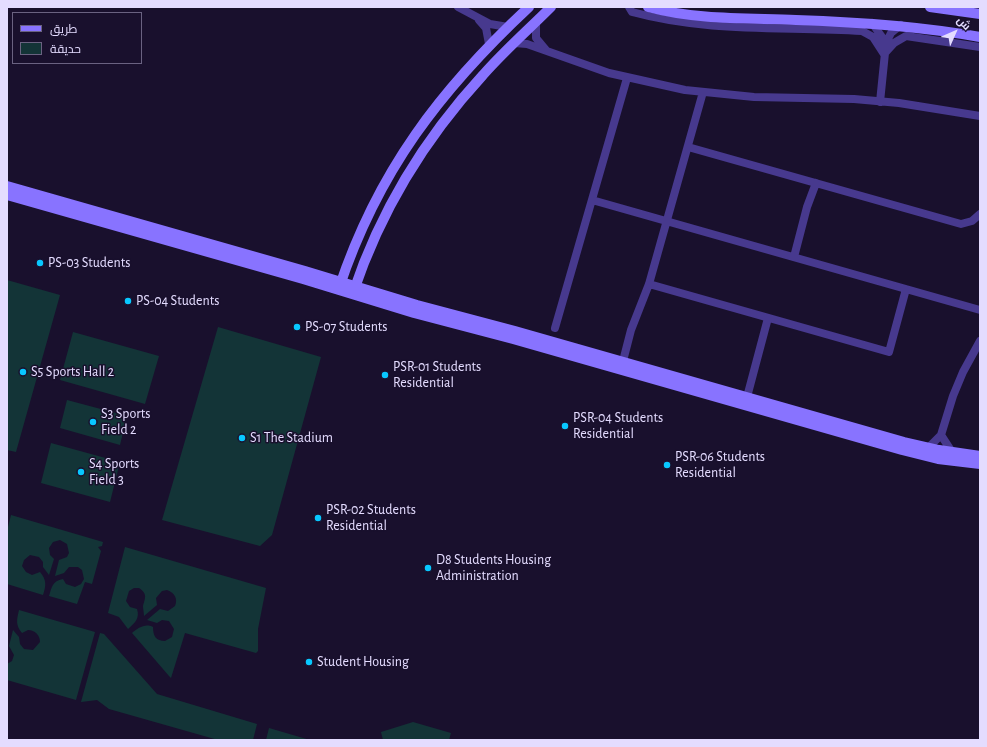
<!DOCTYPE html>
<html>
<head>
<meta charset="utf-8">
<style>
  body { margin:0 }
  #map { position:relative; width:987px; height:747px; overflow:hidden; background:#19102d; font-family:"Alegreya Sans",Cairo,sans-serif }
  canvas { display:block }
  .frame { position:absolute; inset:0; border:8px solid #e4dcff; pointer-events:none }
  .legend { position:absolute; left:12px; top:12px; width:130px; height:52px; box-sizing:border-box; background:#19102d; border:1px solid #6a6281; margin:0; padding:5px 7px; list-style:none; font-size:12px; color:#e4dcff }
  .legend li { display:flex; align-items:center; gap:8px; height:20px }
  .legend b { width:20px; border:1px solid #6a6281 }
  .north { position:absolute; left:935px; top:12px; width:40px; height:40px; -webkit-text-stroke:3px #19102d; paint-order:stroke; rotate:45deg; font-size:11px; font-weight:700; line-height:16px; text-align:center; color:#e4dcff }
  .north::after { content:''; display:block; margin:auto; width:14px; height:18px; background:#e4dcff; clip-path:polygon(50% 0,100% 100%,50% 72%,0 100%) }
</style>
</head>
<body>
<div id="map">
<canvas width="987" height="747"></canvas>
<div class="frame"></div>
<ul class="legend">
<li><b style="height:5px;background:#8873ff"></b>طريق</li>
<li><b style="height:11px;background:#133437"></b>حديقة</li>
</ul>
<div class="north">ش</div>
</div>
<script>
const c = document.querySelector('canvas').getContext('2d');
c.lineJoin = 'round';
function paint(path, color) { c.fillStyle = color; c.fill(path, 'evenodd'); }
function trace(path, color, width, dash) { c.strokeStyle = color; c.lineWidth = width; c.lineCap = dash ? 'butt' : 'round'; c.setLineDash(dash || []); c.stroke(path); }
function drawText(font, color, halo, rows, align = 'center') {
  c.font = font + ' "Alegreya Sans",sans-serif'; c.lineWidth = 3; c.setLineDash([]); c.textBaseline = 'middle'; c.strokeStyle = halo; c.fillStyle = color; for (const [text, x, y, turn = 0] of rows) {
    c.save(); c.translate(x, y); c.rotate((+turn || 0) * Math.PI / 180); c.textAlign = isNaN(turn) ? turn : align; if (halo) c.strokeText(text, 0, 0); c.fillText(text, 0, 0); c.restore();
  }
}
paint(new Path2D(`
  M7,280L60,295L16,452L7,450Z
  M218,327L321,357L272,535L260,546L162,520Z
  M73,332L159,356L145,404L60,380Z
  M67,400L127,416L120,445L60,428Z
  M51,443L120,462L110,502L41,483Z
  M11,515L103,542L102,546L98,547L101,551L92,584L85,582L77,604L49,596C52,587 52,581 63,579L66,584L75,587L81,584L84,579L82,570L78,567H69L64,573L55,576L59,560L67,557L69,553L67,544L60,540L53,542L49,548L50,555L54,559L49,575L43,567V562L39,557L30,555L24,560L22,566L26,572L32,575L40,572C47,580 46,586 43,595L7,584V531Z
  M125,547L266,588L258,629V651L256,653L185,633L171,678L169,676L132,633C138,628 145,623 153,627C153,636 156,641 165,641L172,637L174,629L169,621L162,620L157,623L147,620L160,609L168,611L175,606C178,599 175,593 167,590L162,591L156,598L157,605L144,616C144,613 143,608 143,606C145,598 148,594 139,588H134L129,591L126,601L130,607L137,609C140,618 135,623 128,629L119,617L108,613Z
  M19,610L95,632L76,700L7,680V664L12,661L14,655L9,646L13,630L19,637L20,644L24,649L33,650L40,642C40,635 35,630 28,630L22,633C15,625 17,619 19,610Z
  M100,633L104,634L157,694L257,724L253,740H218L109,709L97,700L81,702Z
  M413,722L451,733L449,740H383L381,732Z
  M269,728L310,740H266Z`), '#133437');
trace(new Path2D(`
  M458,7L490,24L508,27
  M629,7L632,12C709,33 783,26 862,31L873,37L884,54
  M479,20L486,28L489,44
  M536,22V38L546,50
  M872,23L882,37L884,47
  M514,43L527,44L609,73L685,90L754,97L854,99L899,103L980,116
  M884,54L894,43L906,36L980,47
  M880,102L886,43L891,33L901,25
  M688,147L961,224L972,221L980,214
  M592,200L980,310
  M794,257L807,207L816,183
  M649,284L889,352L906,289
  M555,328L627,78
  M623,361L631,330L649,284L703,92
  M747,397L768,318
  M941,435L952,452
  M928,448L941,435L953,396L963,372L980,341`), '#47398e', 8);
trace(new Path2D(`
  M648,7C696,20 746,18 796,20C858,22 919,26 980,37
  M930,7L980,14
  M7,186L305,271L417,305L515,331L904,442L939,450L980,456
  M7,195L303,279L414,313L513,339L902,450L938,459L980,464
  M339,288C378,171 440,90 529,7
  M353,293C380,212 425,138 483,75C504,51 528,30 551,7`), '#8873ff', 10);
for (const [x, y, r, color] of [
  [40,263,4,"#08c8ff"],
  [128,301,4,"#08c8ff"],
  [297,327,4,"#08c8ff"],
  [23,372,4,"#08c8ff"],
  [385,375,4,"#08c8ff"],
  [93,422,4,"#08c8ff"],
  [565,426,4,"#08c8ff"],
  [242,438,4,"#08c8ff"],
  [667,465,4,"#08c8ff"],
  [81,472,4,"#08c8ff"],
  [318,518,4,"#08c8ff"],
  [428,568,4,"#08c8ff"],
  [309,662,4,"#08c8ff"]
]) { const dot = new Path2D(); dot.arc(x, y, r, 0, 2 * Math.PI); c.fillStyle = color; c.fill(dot); trace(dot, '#19102d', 1.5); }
drawText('14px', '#e4dcff', '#19102d', [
  ["PS-03 Students",48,263],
  ["PS-04 Students",136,301],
  ["PS-07 Students",305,327],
  ["PSR-01 Students",393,367],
  ["Residential",393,383],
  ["S5 Sports Hall 2",31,372],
  ["S3 Sports",101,414],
  ["Field 2",101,430],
  ["PSR-04 Students",573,418],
  ["Residential",573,434],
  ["S1 The Stadium",250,438],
  ["PSR-06 Students",675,457],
  ["Residential",675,473],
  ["S4 Sports",89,464],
  ["Field 3",89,480],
  ["PSR-02 Students",326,510],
  ["Residential",326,526],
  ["D8 Students Housing",436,560],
  ["Administration",436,576],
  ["Student Housing",317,662]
], 'left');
</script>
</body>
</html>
